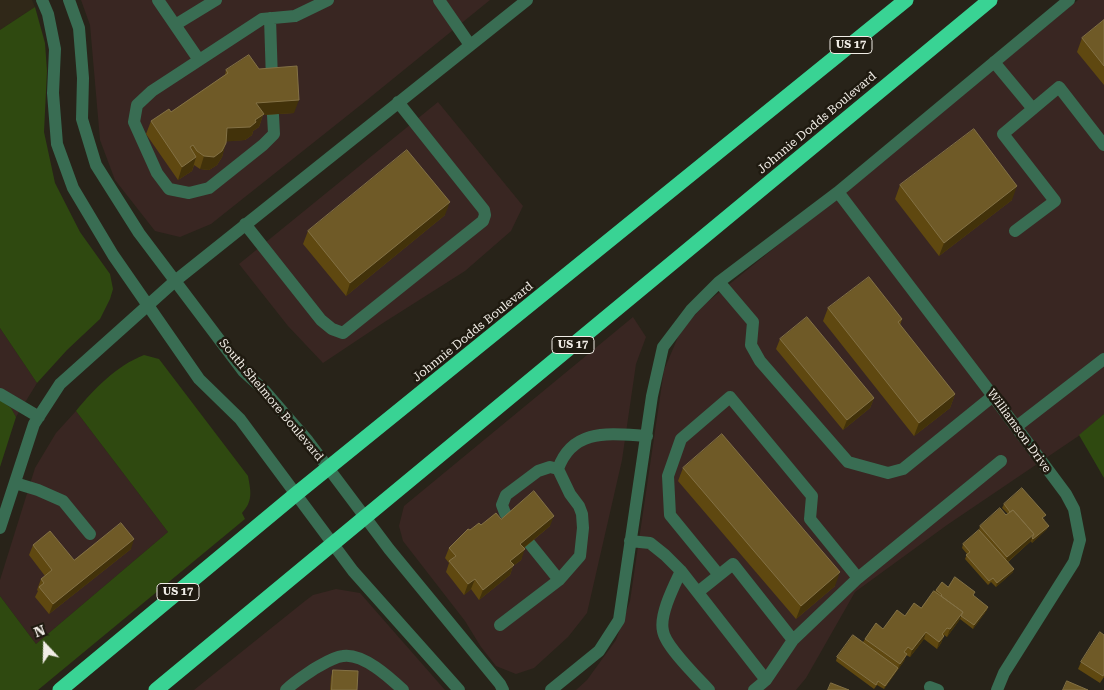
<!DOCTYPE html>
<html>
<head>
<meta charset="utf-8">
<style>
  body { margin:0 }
  #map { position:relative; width:1104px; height:690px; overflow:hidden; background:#282319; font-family:"Roboto Serif",serif }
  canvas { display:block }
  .north { position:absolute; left:20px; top:620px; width:50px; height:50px; -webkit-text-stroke:4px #1f1a10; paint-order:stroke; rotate:339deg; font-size:14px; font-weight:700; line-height:20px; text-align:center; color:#f1ede6 }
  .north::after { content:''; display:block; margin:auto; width:18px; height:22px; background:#f1ede6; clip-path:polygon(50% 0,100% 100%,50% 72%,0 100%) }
</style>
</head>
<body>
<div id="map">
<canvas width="1104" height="690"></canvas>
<div class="north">N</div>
</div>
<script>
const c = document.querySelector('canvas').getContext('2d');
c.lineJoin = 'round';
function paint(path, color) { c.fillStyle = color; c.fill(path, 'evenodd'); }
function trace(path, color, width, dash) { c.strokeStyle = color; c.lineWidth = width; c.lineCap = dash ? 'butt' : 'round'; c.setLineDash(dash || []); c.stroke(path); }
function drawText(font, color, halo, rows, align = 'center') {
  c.font = font + ' "Roboto Serif",serif'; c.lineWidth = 5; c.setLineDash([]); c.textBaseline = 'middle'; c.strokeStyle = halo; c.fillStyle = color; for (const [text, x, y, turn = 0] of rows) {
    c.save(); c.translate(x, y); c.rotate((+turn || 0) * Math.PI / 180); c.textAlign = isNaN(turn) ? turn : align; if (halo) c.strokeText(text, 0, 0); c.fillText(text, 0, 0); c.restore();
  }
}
paint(new Path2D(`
  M81,0H490L362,104L211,224L180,237L155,231L115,180L100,140L90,25Z
  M1078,0H1104V414L1080,435L947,525L855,592L806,678L796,690H576L587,680L616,640L630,601L664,370L681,330L706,303L860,179Z
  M438,102L523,206L511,231L465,271L383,323L323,363L288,326L239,264Z
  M633,317L646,337L636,364L622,460L587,613L568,637L534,668L516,674L496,666L481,647L465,621L403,541L399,526L404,506Z
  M0,328L37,383L16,417L11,408L0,400Z
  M76,411L168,532L36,644L0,596V580L35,468L56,433Z
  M336,589L360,593L445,690H194L305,601L313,595Z`), '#392622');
paint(new Path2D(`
  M0,0H32L35,7L0,30Z`), '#302818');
paint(new Path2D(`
  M35,7L45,43L47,71L44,132L55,183L80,232L110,274L113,289L110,299L100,319L67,350L37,383L0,328V30Z
  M144,355L159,359L248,476C251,492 253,501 242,513L245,519L38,690H0V596L36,644L168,532L76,411C94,389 116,366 144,355Z
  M0,400L11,408L16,417L0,467Z
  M1104,414V478L1079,435Z`), '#2f4910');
trace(new Path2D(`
  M42,0L48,14L55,49L53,93L57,144L73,188L113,255L199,379L240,419L353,571L459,690
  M69,0L79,28L83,78L82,119L96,165L139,233L243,371L263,389L308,441L389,549L500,684L503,690
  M158,0L199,60
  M439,0L470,45
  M270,18L272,81
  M175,25L216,0
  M994,62L1033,109
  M273,115L274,134L263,145L209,188L189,193L169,189L157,173L134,122L137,105L152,91L262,19L295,16L328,0
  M838,192L993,396L1066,494L1074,509L1080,540L1074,562L1004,673L997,690
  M245,224L321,320L332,329L343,333L483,221L485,215L484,210L398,102
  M1015,231L1055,201L1003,134L1059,87L1104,145
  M719,282L753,322L751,345L760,361L848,462L888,473L903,469L993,396
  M0,394L39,417
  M1016,427L1104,359
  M558,469L550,467L538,471L506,495L502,505L505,513L559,580
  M15,483L38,490L63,501L90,534
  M0,528L34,424L60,384L175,281L527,0
  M630,541L650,543L665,555L681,571L766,680
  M681,571C674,586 659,615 663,631C665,646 698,678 709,690
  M719,575L670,515L668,476L681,439L730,397L812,496L810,519L858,578L793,640L766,680L754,690
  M858,578L1001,461
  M698,592L733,564L793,640
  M500,625L559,580L580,556L583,528L582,514L579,506L570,494L558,469C573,427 611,434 647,436
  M930,687L938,690
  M286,690C295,681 304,676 314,669C323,664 333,657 343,656C363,653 389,677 403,690
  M551,690L599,651L619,620L652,396L663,347L691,310L719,282L838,192L1069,0`), '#396d53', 12);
trace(new Path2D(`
  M60,690L296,494L906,0
  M156,690L990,0`), '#39d394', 15);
paint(new Path2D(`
  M1104,20V85L1077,52L1082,38Z
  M259,69L294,113L263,115L259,127L253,131L252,135L245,140L226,141L222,157L217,165L209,170L200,169L194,165L192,171L178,180L146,134L151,121L171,112L225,75L226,70Z
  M900,185L1012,200L939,256L895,199Z
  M445,215L346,296L303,244L308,231Z
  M828,308L902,319L900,325L955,394L950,408L914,436L823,321Z
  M780,339L874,398L870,408L843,430L776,349Z
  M683,468L835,586L796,619L678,481Z
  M1004,504L1045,519L1044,520L1047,529L1032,543L1031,541L1008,562L1013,572L996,587L991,582L988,585L965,559L967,554L962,548L963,544L979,530L980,526L1008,514L1002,508Z
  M501,519L550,526L524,548L521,560L513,566L510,575L479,600L471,589L464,595L446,572L449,563L445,558L449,548L470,530Z
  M33,545L74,560L131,549L49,614L35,597L38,591L37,590L41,579L45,576L29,555Z
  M948,587L974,596L987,610L973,629L960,619L947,637L944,635L941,643L937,649L924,639L910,657L906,655L904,661L884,689L877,685L874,689L836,661L837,657L863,642L865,639L905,616L921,608L936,590Z
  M1104,635V677L1100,683L1078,669L1081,662Z
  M333,670L357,690H330L331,677Z`), '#5f4810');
paint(new Path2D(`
  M299,100L294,113L263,115L259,127L253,131L252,135L245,140L222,142L227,128L256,103Z
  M226,143L222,157L217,165L209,170L200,169L204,156Z
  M196,157L192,171L178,180L182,167Z
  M1017,186L1012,200L939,256L944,243Z
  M450,202L445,215L346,296L350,283Z
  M955,394L950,408L914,436L919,423Z
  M874,398L870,408L843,430L847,420Z
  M554,516L550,526L516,554L520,544Z
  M1049,526L1047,529L1032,543L1033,539Z
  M1034,534L1031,541L1005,564L1007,557Z
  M134,539L131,549L49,614L53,604Z
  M525,549L521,560L513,566L510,575L479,600L483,590L510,561Z
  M1014,569L1013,572L996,587L997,583Z
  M840,572L835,586L796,619L801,606Z
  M475,579L471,589L464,595L468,584Z
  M988,607L987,610L973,629L974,625Z
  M963,612L960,619L947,637L950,629Z
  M926,632L924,639L910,657L912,650Z
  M944,636L941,643L937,649L939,642Z
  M907,654L904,661L884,689L885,686L898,668L900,664Z`), '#42320a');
const building = new Path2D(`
  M1104,20V66L1082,38Z
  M249,55L259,69L297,66L299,100L256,103L264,114L255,120L256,122L250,127L227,128L226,143L222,151L214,157L204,156L197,151L193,145L190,147L196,157L182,167L151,121L169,109L171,112L228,73L226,70Z
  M974,129L1017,186L944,243L900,185Z
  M407,150L450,202L350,283L308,231Z
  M869,277L902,319L898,322L955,394L919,423L828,308Z
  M807,317L874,398L847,420L780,339Z
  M722,434L840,572L801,606L683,468Z
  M1022,488L1046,515L1042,518L1049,526L1033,539L1032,538L1034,534L1013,510L1010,512L1004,504Z
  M534,491L554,516L520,544L525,549L510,561L514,565L483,590L475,579L468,584L449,561L456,556L449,548L468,529L470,530L479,523L481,525L496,513L501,519Z
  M1000,508L1006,515L1013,510L1034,534L1007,557L980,526Z
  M121,523L134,539L53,604L39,587L44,583L41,579L52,570L33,545L50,531L74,560Z
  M979,530L1014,569L997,583L993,578L989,581L966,555L970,552L963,544Z
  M955,577L975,592L973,595L988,607L974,625L961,616L963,612L941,596L942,595L936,590L942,582L948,587Z
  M934,591L963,612L950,629L947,628L942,634L944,636L939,642L926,632L912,650L908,647L904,652L907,654L900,664L865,639L876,623L883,629L897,610L905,616L914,603L921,608Z
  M1100,632L1104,635V674L1103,676L1081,662Z
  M853,635L898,668L885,686L878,681L876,685L837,657Z
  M333,670L358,671L357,690H332Z
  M1067,681L1088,690H1063Z
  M831,683L849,690H828Z`);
paint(building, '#6f5a27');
trace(building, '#837145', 1);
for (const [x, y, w] of [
  [851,45,42],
  [573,345,42],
  [178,592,42]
]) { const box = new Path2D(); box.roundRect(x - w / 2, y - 8.5, w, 17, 4); c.fillStyle = '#1f1a10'; c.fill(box); trace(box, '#f1ede6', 1); }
drawText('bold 11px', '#f1ede6', null, [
  ["US 17",851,45],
  ["US 17",573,345],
  ["US 17",178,592]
]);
drawText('12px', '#f1ede6', '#1f1a10', [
  ["Johnnie Dodds Boulevard",817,123,-40],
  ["Johnnie Dodds Boulevard",473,332,-39],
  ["South Shelmore Boulevard",271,400,50],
  ["Williamson Drive",1019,431,54]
]);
</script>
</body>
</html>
